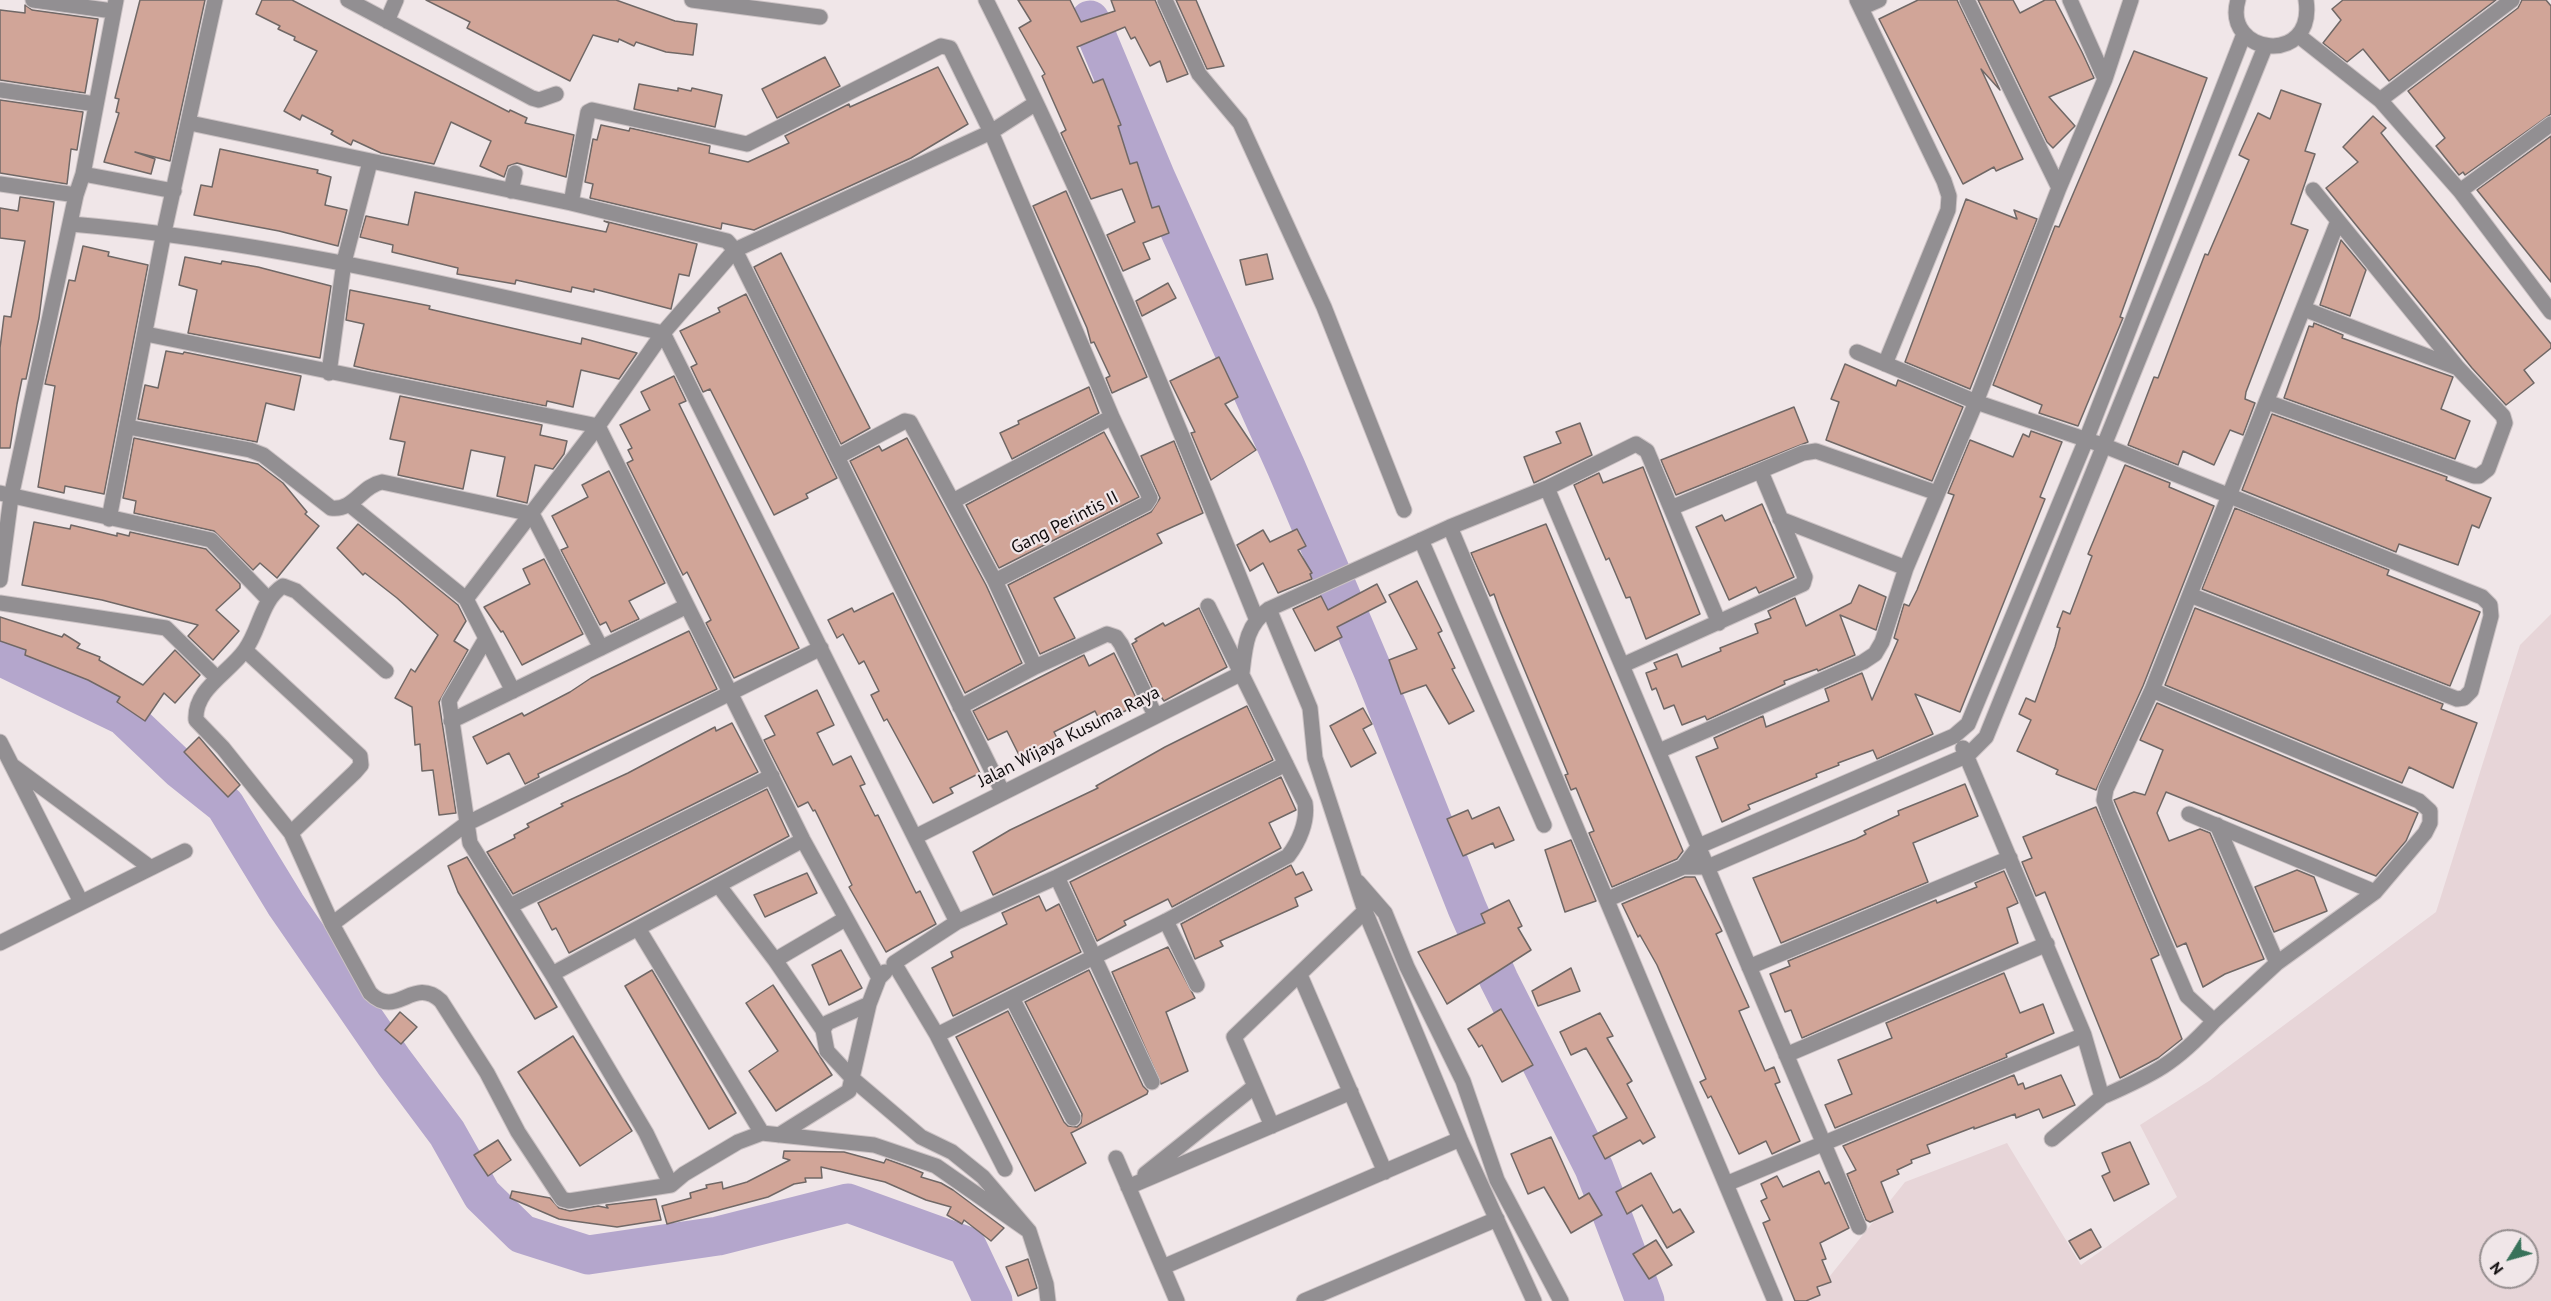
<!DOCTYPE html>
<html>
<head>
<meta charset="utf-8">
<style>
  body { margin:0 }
  #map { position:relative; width:2551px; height:1301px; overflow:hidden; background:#f0e6e8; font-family:"PT Sans",sans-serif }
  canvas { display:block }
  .north { position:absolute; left:2479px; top:1229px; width:60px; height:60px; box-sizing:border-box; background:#f0e6e8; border:2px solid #968f90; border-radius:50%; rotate:233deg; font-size:16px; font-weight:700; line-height:24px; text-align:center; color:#0f0c0d }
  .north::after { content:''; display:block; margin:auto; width:21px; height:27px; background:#38725a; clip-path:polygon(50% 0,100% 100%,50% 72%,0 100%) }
</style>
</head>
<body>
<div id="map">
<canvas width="2551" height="1301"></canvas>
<div class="north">N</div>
</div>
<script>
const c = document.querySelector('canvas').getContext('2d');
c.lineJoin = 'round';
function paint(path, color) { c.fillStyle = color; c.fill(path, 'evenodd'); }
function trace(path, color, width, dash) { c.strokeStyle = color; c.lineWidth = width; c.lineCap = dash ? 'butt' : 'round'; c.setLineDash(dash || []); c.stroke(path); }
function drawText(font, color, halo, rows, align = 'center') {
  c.font = font + ' "PT Sans",sans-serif'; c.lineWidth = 4.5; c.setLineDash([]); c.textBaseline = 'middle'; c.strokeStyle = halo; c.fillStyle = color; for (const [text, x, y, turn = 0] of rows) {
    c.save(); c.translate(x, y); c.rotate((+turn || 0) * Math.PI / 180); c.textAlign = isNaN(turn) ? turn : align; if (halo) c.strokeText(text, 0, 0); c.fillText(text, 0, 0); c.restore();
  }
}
paint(new Path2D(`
  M2551,614V1301H1810L1905,1182L2007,1143L2081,1265L2177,1197L2140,1125L2209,1081L2436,912L2520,645ZM2491,1241H2527V1277H2491Z`), '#e7d5d8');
trace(new Path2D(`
  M1090,20L1156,178L1286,467L1373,671L1467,908L1499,980L1594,1168L1645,1301
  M0,656L124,716L181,770L225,805L286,905L394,1062L447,1133L482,1195L522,1234L588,1255L718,1236L848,1203L967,1246L993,1301`), '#b4a6cc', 39);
const building = new Path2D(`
  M140,0H205L170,161L135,152L155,159L151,174L104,162L119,113L116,112L119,99L115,98Z
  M262,0H292L509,112L510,110L527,118L525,123L574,135L566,177L517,163L508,166L504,177L480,166L491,141L451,122L434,164L381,153L353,140L351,145L331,134L333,131L302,115L300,120L284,111L317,51L294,40L295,37L278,29L280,26L256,14Z
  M426,0H616L675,21L697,24L693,55L666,52L636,42L634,46L619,39L618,42L593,35L570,81L467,28L470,22Z
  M1018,0H1070L1081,22L1115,11L1111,0H1155L1188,74L1167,82L1160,61L1150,66L1135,37L1131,39L1125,27L1077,47L1093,83L1103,79L1121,125L1118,126L1130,164L1137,162L1152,208L1159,206L1169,233L1143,243L1150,259L1123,271L1107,235L1135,222L1122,189L1091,199L1061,133L1066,130L1042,76L1045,74L1019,28L1031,21Z
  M1176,0H1196L1224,66L1207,69Z
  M1918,0H1957L2000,90L1981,69L2023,159L1996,171L1994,167L1963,184L1879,19Z
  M1978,0H2013L2020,13L2045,0H2055L2082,52L2094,78L2049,97L2075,126L2053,148L2047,142Z
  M2343,0H2496L2389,81L2363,49L2347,62L2323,43L2341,20L2332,9Z
  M2522,0H2546L2551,6V114L2465,175L2463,172L2459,175L2436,146L2445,138L2408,91L2518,8Z
  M25,5L32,10L98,19L85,93L0,80V10L25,13Z
  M2134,51L2207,78L2120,317L2123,318L2078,426L2039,413L2042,405L1993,385L2055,226L2059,227Z
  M825,57L840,86L777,118L762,89Z
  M938,67L968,124L911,158L754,230L722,223L721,229L590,198L593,184L585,182L593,139L597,140L601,125L629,131L630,128L710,146L709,153L748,162L789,143L785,136L849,104L850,107Z
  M639,84L678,91V88L691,91L692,88L722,95L715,127L634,109Z
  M2281,90L2321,104L2305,151L2315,154L2291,224L2308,230L2246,392L2245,399L2255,403L2243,435L2230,430L2214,465L2183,451L2178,465L2128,445L2154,377L2158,378L2205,254L2208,255L2249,160L2239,155L2258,113L2270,119Z
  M0,100L83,112L77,150L71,149L67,184L0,173Z
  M2373,116L2386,128L2381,133L2551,344V348L2524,370L2534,383L2506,405L2472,368L2326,188L2358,162L2343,147Z
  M2551,136V282L2477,190Z
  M220,149L318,170L317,173L331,177L325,205L347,210L338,246L279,231L194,215L201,185L212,187Z
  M1066,191L1147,377L1112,393L1106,378L1110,376L1094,342L1091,343L1087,328L1033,206Z
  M415,192L606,232L609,223L604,221L697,244L689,276L679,274L671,309L594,289V292L572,287L571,292L516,280L515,284L457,274L458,268L392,252L393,245L360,237L366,216L408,225Z
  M20,197L54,202L39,318L26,379H22L17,404L10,448H0V348L4,316L11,317L25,241L0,238V208L18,211Z
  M1966,199L2017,219L2014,210L2037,219L1970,389L1905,362Z
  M2341,240L2366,270L2350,316L2320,305Z
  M83,246L109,252L108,256L148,265L104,494L65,486L64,493L38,487L55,386L45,384L69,280L75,281Z
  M781,253L870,428L841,444L754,267Z
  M1267,254L1273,279L1246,285L1240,260Z
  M185,257L221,264L222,261L258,267L331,286L320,358L188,333L197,290L179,285Z
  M1168,283L1176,298L1142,316L1136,301Z
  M350,290L430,306L429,309L581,344L582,338L637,353L619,379L581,370L573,407L547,401L546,406L371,370L354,366L364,324L346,320Z
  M746,294L837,478L806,494L808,498L774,515L710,389L703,392L691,367L697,364L680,331L720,312L718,308Z
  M2314,323L2343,335L2342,338L2453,377L2441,409L2470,421L2455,459L2284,398L2309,326L2313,327Z
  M166,351L183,354L184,352L301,376L294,410L266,403L257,442L138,419L145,385L158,388Z
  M1219,357L1238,397L1225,404L1256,450L1211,480L1191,433L1195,432L1170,381Z
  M1845,364L1896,386L1898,380L1963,407L1932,481L1826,440L1839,402L1831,399Z
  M674,376L686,401L679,404L799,648L734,678L706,623L711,620L687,572L683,575L627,463L633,460L628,450L632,448L620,425L650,410L641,392Z
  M1089,387L1099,413L1012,459L1000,433L1019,424L1018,421Z
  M400,396L542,425L540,435L567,441L564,454L553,469L535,465L527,503L497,496L505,457L471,450L463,489L398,475L405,442L390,439Z
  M1794,407L1808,442L1676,495L1661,460Z
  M2272,414L2447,477L2446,480L2491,498L2479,528L2472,525L2458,565L2399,544L2396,552L2242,490Z
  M1580,423L1592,455L1534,483L1524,457L1561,443L1556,432Z
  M2031,431L2062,442L2040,497L2045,499L1960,712L1915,694L1933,734L1877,759L1873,750L1838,763L1839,765L1816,774L1817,777L1748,805L1750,809L1722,822L1696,757L1718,748L1714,738L1763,716L1766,727L1829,701L1825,689L1862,673L1872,700L1898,640L1894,638L1904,604L1909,606L1917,590L1954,495L1948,493L1970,440L2013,457L2023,434L2029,437Z
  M1104,432L1139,497L999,568L966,505Z
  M134,438L258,464L283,483L307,512L305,514L319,526L277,578L260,563L253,570L214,531L134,513L136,501L123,498Z
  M907,438L986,585L1022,663L965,693L850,461L879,446L882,451Z
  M1174,441L1203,513L1157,534L1162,543L1054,598L1075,638L1040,654L1008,585L1151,512L1160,498L1141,456Z
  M2125,465L2170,483L2169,487L2214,506L2143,686L2096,790L2056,774L2058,770L2017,751L2031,720L2019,714L2026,698L2035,702L2055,647L2060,628L2057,627L2063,611L2070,614L2092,556L2088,554Z
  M1643,467L1700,614L1646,639L1630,597L1626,598L1609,558L1606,560L1574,485L1599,473L1603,483Z
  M609,471L665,583L629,601L639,619L611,632L606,622L600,625L561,550L568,547L552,516L588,497L582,485Z
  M1762,504L1794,577L1759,593L1756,587L1729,600L1696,527L1722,515L1725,521Z
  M2235,508L2389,570L2387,575L2480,612L2450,686L2202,589Z
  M34,522L70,529L71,525L117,536V533L129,536L130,532L206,549L240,584V588L216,610L239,631L213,660L188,636L198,625L102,600L22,585Z
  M358,524L458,605L466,621L454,641L468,650L439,702L456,813L439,815L433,770L422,771L420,744L415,745L412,707L395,698L411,669L415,672L438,635L397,598L365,573L363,575L337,548Z
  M1546,524L1683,851L1677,859L1612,887L1589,833L1594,831L1583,805L1576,788L1571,790L1565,775L1568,774L1500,611L1494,594L1490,596L1471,553Z
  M1297,529L1306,546L1298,550L1312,573L1310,574L1312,579L1278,593L1263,563L1250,571L1237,545L1263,530L1270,542Z
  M544,559L583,634L522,665L503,631L501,632L484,607L530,584L523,569Z
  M1417,581L1442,631L1438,633L1455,668L1452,669L1474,711L1449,724L1426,685L1401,694L1389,660L1417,649L1389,595Z
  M1377,584L1386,602L1337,627L1342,637L1315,651L1293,609L1321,596L1328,610Z
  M1859,585L1886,597L1876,630L1840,615L1855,655L1818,671L1817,669L1784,681L1785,684L1707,720L1705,716L1682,725L1674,705L1664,709L1656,688L1652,690L1646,673L1657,669L1654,663L1677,654L1682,667L1721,651L1720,648L1758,633L1755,624L1771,618L1768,611L1795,598L1806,626L1851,603Z
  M893,593L980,773L950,788L953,793L933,803L887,719L884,721L871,695L879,691L864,661L859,664L843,634L837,638L828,620L852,608L854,612Z
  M1199,608L1227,667L1164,701L1159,694L1156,696L1132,644L1137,641L1135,639L1163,623L1165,626Z
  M2195,608L2443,704L2441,709L2477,723L2453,788L2409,767L2402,783L2165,685Z
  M0,617L62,637L64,634L80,644L77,648L100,657L99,660L143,685L175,650L200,675L175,703L164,693L145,721L117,702L120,697L88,680L25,655L26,650L0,641Z
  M689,631L717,689L538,774L539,777L525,784L509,753L487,764L473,737L522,713L524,716L570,692L591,678Z
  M1114,653L1139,704L1101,723L1095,711L1054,732L1060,744L1023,763L1007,731L988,740L973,711L1084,655L1089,666Z
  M817,690L834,725L817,733L833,765L851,756L865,784L860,786L875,816L878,815L916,893L920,891L936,924L886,952L849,887L852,885L815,810L813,811L808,802L798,807L764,740L775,735L765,716Z
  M2157,703L2418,813L2406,841L2376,876L2166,792L2157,813L2169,841L2200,829L2210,833L2264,959L2225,974L2203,987L2186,943L2177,947L2114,800L2134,792L2145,795L2163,750L2140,740Z
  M1247,706L1273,760L993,895L973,852L1010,830L1098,788L1096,786L1165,747Z
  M1363,708L1372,724L1363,729L1376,753L1351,767L1330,726Z
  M732,723L758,772L513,894L487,852L515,838L514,835L529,827L527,824L563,806L561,804L628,773L715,727L716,731Z
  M199,737L240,785L228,797L184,752Z
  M1281,777L1296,810L1269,823L1281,848L1172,907L1168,899L1124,921L1126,925L1097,941L1070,882Z
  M1965,784L1978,816L1913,843L1928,882L1781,943L1753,878L1856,839L1866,834L1864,831L1899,815L1898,811Z
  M767,789L789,836L569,953L556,928L552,930L538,903Z
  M1499,807L1514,840L1495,848L1493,843L1463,856L1447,819L1468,810L1472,819Z
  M2096,807L2159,955L2151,959L2182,1039L2158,1058L2120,1078L2045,892L2036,896L2022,862L2032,858L2023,837Z
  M1571,840L1596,901L1565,912L1545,850Z
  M467,857L557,1007L535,1019L458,892L448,866Z
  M1291,865L1296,875L1303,872L1312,890L1295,898L1298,906L1220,941L1223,946L1195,959L1181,924Z
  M2297,870L2314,877L2327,911L2274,932L2255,887Z
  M2004,871L2018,903L2007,908L2018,943L1802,1038L1791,1010L1785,1012L1770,974L1790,966L1788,961L1936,900L1937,903L1977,887L1975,883Z
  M807,873L817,893L765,917L754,895Z
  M1685,877H1695L1722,931L1716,934L1749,1007L1739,1011L1765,1071L1774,1067L1780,1082L1775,1084L1800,1141L1772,1154L1766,1141L1739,1154L1711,1096L1708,1098L1700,1082L1706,1079L1657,965L1640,935L1638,937L1622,904Z
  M1039,896L1046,911L1059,904L1081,952L953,1016L932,968L953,957L951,952L1007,924L1002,913Z
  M1509,900L1522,926L1518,928L1531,950L1447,1004L1418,952L1485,923L1481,914Z
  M1168,947L1195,998L1166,1012L1188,1071L1161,1084L1112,972Z
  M841,950L862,988L829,1005L812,965Z
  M1571,968L1580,991L1538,1006L1532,991Z
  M652,970L736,1113L709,1129L625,986Z
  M1089,970L1143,1086L1148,1091L1147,1094L1071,1133L1086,1163L1035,1191L956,1037L1008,1011L1064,1122L1068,1126L1077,1127L1081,1123L1082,1114L1025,1002Z
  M2004,973L2020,1013L2043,1004L2054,1033L2006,1054L2007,1057L1835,1128L1825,1105L1852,1094L1838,1060L1892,1038L1886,1023Z
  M773,985L832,1075L776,1111L749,1071L778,1051L746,1003Z
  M1501,1009L1533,1065L1502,1082L1482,1045L1479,1047L1468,1029Z
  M400,1012L417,1027L401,1044L385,1030Z
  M1600,1013L1613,1036L1607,1038L1632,1081L1627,1084L1655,1137L1643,1144L1640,1140L1605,1159L1593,1136L1627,1118L1586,1048L1571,1055L1560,1032Z
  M573,1036L632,1131L580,1166L518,1072Z
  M2014,1075L2018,1085L2023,1083L2025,1089L2061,1075L2075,1105L2043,1118L2039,1109L2016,1118L2015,1114L1974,1129V1127L1927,1145L1930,1153L1911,1160L1912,1163L1897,1170L1899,1174L1881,1182L1893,1212L1870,1222L1866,1220L1847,1174L1856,1170L1843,1146Z
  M1551,1137L1579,1199L1589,1193L1602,1215L1571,1233L1544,1187L1528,1194L1511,1154Z
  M498,1140L511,1160L488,1176L474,1155Z
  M2130,1142L2149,1184L2114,1201L2102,1176L2110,1172L2102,1153Z
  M784,1151L844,1152L884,1163L886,1159L911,1168L923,1173L921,1177L941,1183L953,1190L1004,1228L991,1241L964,1220L962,1224L947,1215L951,1207L926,1200L885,1182L821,1167L822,1178H805L806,1182L794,1184L768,1197L667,1224L662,1206L691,1198L690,1193L707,1188L706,1185L722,1182L723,1189L747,1182L790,1160L783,1158Z
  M1819,1171L1825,1184L1829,1182L1849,1228L1820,1243L1826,1259L1822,1260L1831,1282L1817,1287L1820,1295L1806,1301H1795L1763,1223L1770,1220L1761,1201L1767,1198L1761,1184L1777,1176L1783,1187Z
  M1651,1173L1673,1213L1680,1209L1694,1232L1667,1248L1642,1205L1627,1214L1616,1192Z
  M512,1191L550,1198L559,1208L570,1211L598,1206L608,1208L606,1205L656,1199L661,1220L617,1227L559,1219L510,1198Z
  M2091,1229L2101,1247L2080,1259L2069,1241Z
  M1656,1240L1672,1265L1649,1279L1633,1254Z
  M1028,1259L1037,1288L1018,1296L1006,1267Z`);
paint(building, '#d1a598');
trace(building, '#706866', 1.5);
const minor = new Path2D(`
  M33,0L113,11
  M348,0L532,98L539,100L556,94
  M692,0L820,17
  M986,0C1087,201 1172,409 1256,618
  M1165,0L1199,74L1240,123L1324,307L1404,510
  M1857,0L1944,181L1949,196L1948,210L1885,364
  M1967,0L2059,188
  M2070,0L2105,79
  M2238,0C2222,55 2316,67 2306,0
  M1861,8L1879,0
  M387,21L396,0
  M2299,36L2380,100L2460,191L2551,312
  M0,90L95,104
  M2380,100L2512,0
  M190,123L571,203L727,241L735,250L1003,793
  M83,174L174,191
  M0,184L76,195
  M511,191L515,173
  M2460,191L2551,124
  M571,203L588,112L592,110L747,144L941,46L950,48L991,132L1112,417L1150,498L1146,504L995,581
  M71,224C272,241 466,289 663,333L957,922
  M2304,309L2458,368
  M146,334L598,426L803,840L879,978
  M1857,352L1976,402L2105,446L2482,597L2490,605L2491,616L2471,691L2464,698L2457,699L2190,595
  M329,373L344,262L370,162
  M2267,402L2474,476H2479L2488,469L2505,423L2503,416L2458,368L2313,190
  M128,427L250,450L263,455L331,508C354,511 361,486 382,482L532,514L601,648
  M837,457L905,421L910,422L995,581L1035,667
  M1547,488L1859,1227
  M0,493L211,540L269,600
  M953,501L1112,417
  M350,505L466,599L513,691
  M1671,508L1803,453L1816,451L1937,493
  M109,519L164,232L215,0
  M1780,519L1906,568
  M1450,527L1775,1301
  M1421,540L1544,825
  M0,580L11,497L76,195L83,174L116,0
  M466,599L598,426L663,333L735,250L991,132L1036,103
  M0,603L166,628L217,678
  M1269,609L1310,708L1315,758L1365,911L1460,1139L1534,1301
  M485,640L449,701L470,843L552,974L646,1133L671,1185
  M245,650L360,756L361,765L355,772L291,833
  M1623,665L1803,584L1805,577L1761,472
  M386,671L296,591L283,586C261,600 260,630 245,650C229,673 194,689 196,720L223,748L291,833L332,924L370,993C397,1020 413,975 441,1001L487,1073L518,1132L562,1199L569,1201L671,1185L684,1174L738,1142L762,1133L874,1145L936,1166L1029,1231
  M2152,690L2419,801L2430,811V823L2425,833L2375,892L2277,963L2214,1021L2187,996L2109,814L2104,800L2106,789L2152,690L2338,221
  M960,707L1035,667L1107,634L1116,637L1121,644L1155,715
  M451,721L687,606
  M0,742L81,902
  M1963,748L2084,1035L2102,1097L2052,1139
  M1659,751L1863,662L1875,654L1882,642L1906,568L1976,402L2059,188L2105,79L2131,0
  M13,766L151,868
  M2189,814L2375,892
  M2217,825L2277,963
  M915,837L1242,673C1245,646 1246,625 1269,609L1450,527L1547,488L1636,444L1647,451L1719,623
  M1683,867L1699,846L1954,736L1968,724L2086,440L2244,34
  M1057,877L1152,1082
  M1358,882L1385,913L1407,967L1463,1081L1497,1180L1561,1301
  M719,886L775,960L823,1030
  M1608,899L1683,867H1708L1968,755L1986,737L2265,47
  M510,906L772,776
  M1166,921L1197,985
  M332,924L466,824L821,648
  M639,930L762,1133
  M0,943L185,851
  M775,960L845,919
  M1749,967L2010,858
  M885,972L879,978L869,1004L827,1023L823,1030L827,1051L854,1080L921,1137L952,1152L983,1177L1029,1231L1046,1284L1048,1301
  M552,974L803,840
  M1300,975L1385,1172
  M1012,998L1073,1118
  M937,1035L1166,921L1288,856C1299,842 1308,821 1305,803L1208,606
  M1786,1055L2047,944
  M2102,1097C2154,1074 2175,1064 2214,1021
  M1272,1126L1234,1037L1365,911
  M779,1135L849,1091L869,1004
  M1116,1158L1177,1301
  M1005,1169L937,1035L894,963L957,922L1057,877L1286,764
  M1145,1174L1255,1086
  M1726,1184L2084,1035
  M1128,1187L1351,1092
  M1163,1267L1460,1139
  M1304,1301L1497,1219`);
trace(minor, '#ccc3c5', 17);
trace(minor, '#928f92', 15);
drawText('18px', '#0f0c0d', '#f0e6e8', [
  ["Gang Perintis II",1065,523,-27],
  ["Jalan Wijaya Kusuma Raya",1069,737,-27]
]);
</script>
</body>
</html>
